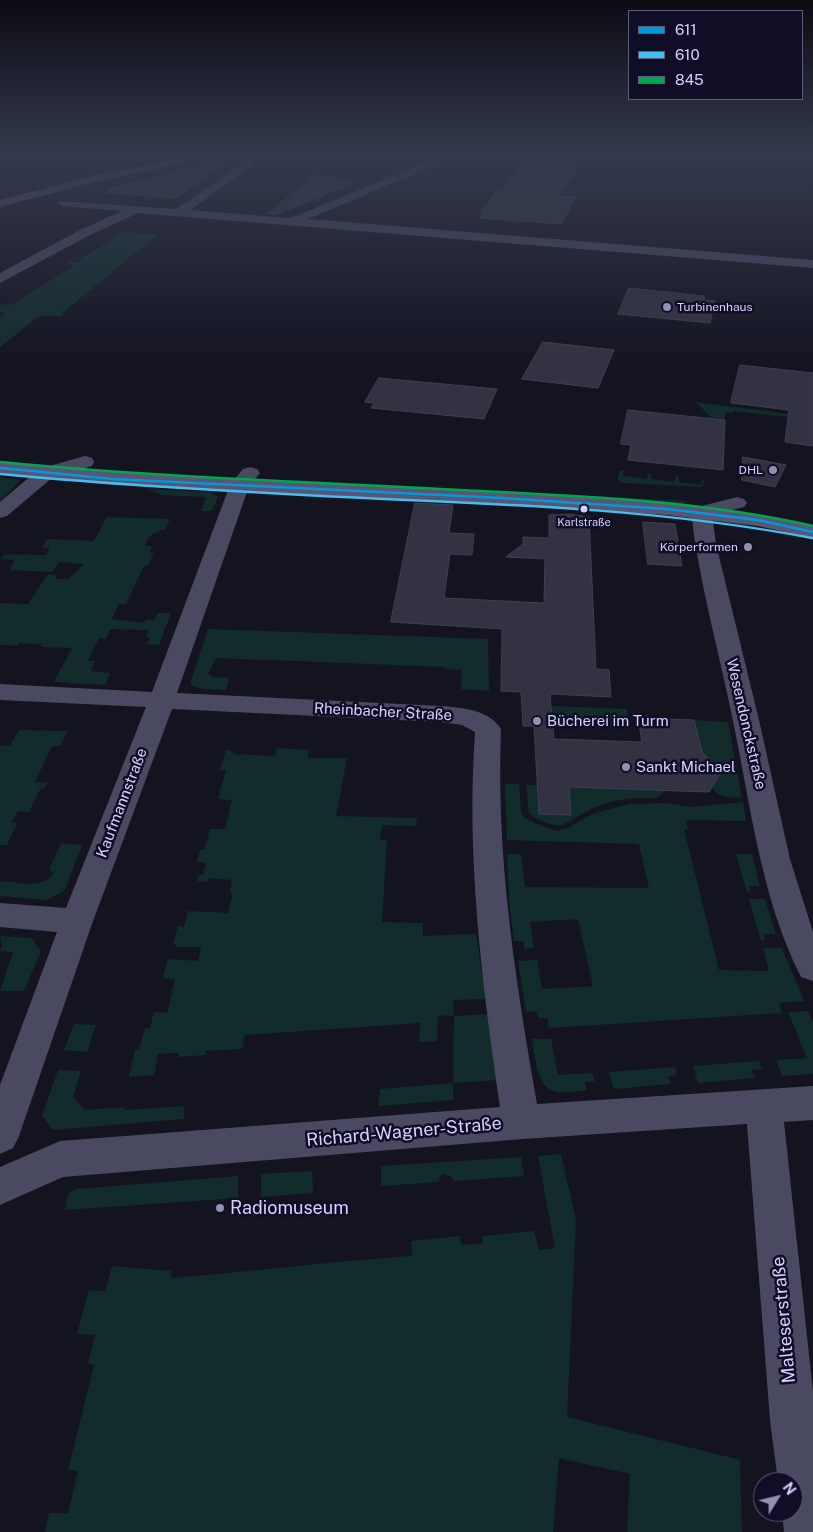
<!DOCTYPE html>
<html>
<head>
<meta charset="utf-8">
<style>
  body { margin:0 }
  #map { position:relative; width:813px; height:1532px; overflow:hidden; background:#141420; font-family:"Public Sans",sans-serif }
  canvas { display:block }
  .legend { position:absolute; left:628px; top:10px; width:175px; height:90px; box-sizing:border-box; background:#100e26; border:1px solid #5e5d7d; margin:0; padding:6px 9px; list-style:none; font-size:15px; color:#d4d3ff }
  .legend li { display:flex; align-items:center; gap:10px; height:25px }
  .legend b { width:25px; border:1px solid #5e5d7d }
  .north { position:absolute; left:753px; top:1472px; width:50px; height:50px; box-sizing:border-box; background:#100e26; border:1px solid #5e5d7d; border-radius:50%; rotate:54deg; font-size:14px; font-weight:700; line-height:20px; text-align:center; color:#d4d3ff }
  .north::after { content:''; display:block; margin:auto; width:18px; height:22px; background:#9190b1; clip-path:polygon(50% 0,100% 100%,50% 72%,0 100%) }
</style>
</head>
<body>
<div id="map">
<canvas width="813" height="1532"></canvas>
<ul class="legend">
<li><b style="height:6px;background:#0099dc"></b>611</li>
<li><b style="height:6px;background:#41bfef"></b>610</li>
<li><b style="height:6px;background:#00a651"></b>845</li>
</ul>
<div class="north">N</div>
</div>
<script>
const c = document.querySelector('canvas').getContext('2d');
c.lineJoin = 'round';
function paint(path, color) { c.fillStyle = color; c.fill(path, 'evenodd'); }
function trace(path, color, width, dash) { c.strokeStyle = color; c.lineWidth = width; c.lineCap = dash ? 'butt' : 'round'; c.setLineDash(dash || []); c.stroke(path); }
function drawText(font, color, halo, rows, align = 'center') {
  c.font = font + ' "Public Sans",sans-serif'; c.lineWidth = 5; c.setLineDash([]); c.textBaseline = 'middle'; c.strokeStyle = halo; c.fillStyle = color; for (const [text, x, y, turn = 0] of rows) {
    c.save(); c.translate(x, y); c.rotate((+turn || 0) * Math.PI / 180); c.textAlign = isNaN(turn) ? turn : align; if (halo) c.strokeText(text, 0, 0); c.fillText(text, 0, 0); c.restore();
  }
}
paint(new Path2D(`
  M124,232L157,235L61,314L65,315L63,316H39L0,347V317L5,313L0,312V304L11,305L75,265L65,263L68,261L78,262L81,260L72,259L82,258Z
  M695,402L813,417V420L734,411L733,413L726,412L724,419L712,418Z
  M620,470L624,471L623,476L647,479L648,473L651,474V479L675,482V476L679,477V482L701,485L702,479H704L703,487L624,483L618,480Z
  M0,477L21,480L0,501Z
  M297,480L688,501L682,505L296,483Z
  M147,489L209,492L218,496L212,511H201L206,497L162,495Z
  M107,517L170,519L165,530H160L158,533H153L147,540L145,546H152L150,552L154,553L148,565L144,566L126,604H119L112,619L144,623L146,620H154L158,613H171L159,645L143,644H147L150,637H146L148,630L110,629L106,639L99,638L88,661H95L91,671L110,673L105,685L54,682L72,648L41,647L42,644L19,643L17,646L0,645V603L28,604L48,574L56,575L55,579H68L84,564L59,562L52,572L9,570L15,560L1,559L5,554L46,555L50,548H42L47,539L94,541Z
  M208,629L488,639L489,691L461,689L462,670L446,669L445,667L216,658L208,674L211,675V677L229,678L226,690L201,689L190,684Z
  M552,706L627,709L628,724L615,728L553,727Z
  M694,720L728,722L742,798C729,797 716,799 712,785L719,777C720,768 713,762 706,758L704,753H702Z
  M19,730L67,731L60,746H52L35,782L47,783L44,789H40L29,812L18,811L12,822L17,823L7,845H1L0,847V745L10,746Z
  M277,748L309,750L308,758H347L336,816L417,818L416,826L382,825L380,840H387L382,922L423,923V936L476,934L486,999L453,1000L454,1016L488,1014L498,1080L453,1083V1100L378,1106L380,1089L453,1083L454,1016L438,1015L437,1041L419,1042L420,1023L245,1035L242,1049L206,1051L205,1055L179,1057V1053L158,1054L154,1075L129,1077L135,1050H139L145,1028H150L154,1012L167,1013L175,979L163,978L168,959L198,961L201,947H177L173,943L178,926L184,927L188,911L228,913L233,893H230L232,880L209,878L208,882L197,881L199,875H203L206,863L197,862L200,850H204L210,829H225L232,800L218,799L226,770H220L226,750L234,751L233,754L275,756Z
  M505,784H519L521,812L525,818L541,826L558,831L570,827L592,814L629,804L666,803L691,807L743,802L746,821L686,820L688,829H684L719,970L769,971L763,948H782L804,1001L779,1003L782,1013L549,1028L547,1018H538L536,1011L526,1012L518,961L537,960L542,989L593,986L578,919L530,922L534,948L524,949L523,941H514L510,910L507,854H521L525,887L649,888L639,844L507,840Z
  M526,785H537L540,814L571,815L569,787L663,790V793C655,801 644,797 633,798C603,801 588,810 563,825C552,826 537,821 529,813Z
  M61,843L82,845L65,890L47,900L0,896V881C17,882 45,890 53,873L49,870Z
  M736,854H752L760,886H749L751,893L747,892Z
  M749,899H765L776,934H764L765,940L761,941Z
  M0,936L31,938L41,951L24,991H0L13,952L0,951L2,946Z
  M808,1011L813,1022V1074L782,1076L776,1060L807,1058L788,1012Z
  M74,1024L96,1025L87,1052L64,1050Z
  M532,1039H551L558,1075L592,1073L595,1081L585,1082L587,1090C578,1091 568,1093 559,1092C535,1090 536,1057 532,1039Z
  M759,1061L762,1069L752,1070L755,1078L698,1083L693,1066Z
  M675,1067L677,1075L668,1076L671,1084L614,1089L609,1072Z
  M58,1070L81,1071L73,1097L85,1110L124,1107V1110L184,1106V1119L53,1130L42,1116Z
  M561,1154L576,1220L567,1417L740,1460L742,1532H627L630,1474L559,1458L553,1532H45L49,1513H68L78,1471L68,1470L94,1365L88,1363L95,1335L77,1334L89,1290L105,1291L112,1266L171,1271V1278C251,1272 332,1261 412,1256L411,1241L460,1236L461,1245L483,1243L482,1236L534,1231L539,1250L555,1248L538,1156Z
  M521,1157L524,1176L454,1181L451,1176L443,1174L438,1182L381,1186V1166Z
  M312,1171L313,1193L261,1197V1174Z
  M238,1176V1198L65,1210L68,1194L77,1189Z`), '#112c2a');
const building = new Path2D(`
  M528,155L582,159L559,196L576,197L561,224L479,218L484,211H482L497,191L501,192Z
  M229,159L230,161L176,198L108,193V189Z
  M313,175L356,182L275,215L268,214Z
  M629,288L704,296V300L715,301L710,323L618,314Z
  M543,342L614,350L598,388L522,379Z
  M740,365L813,373V446L785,442L789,410L731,403Z
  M379,378L497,389L484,419L371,408L374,403L365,402Z
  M628,410L725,420L723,470L628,460L631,445L621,444Z
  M743,457L786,465L775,487L742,480Z
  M415,503L453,505L449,533L474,534L472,555L450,554L444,598L544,603L545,559L506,557L523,544V537L549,538V515L570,514L589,517L596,669L609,670L611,697L550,694L554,739L642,742L638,718L694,720L702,752L715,765L720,774L709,792L569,787L571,815L539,814L534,726H523L521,692L501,691L502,629L391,622Z
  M643,522L675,524L682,566L648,564Z`);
paint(building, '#323242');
trace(building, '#403e55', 1);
paint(new Path2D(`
  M250,155H260L247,170L190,210L291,218L443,155H456L455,157L308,219L813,260V268L138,213L88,236L0,283V273L80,230L122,211L63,206L57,203L59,201L176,209L239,166Z
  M85,456L92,458L94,462L92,466L53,477L7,516L0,518V502L39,469Z
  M250,467L257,469L260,473L249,486L177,693L441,706C463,708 488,709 501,729C496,859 515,976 537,1104L813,1086V1120L784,1122L813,1392V1532H784L782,1512H793V1482H778L770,1420L747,1124L523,1139L63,1177L0,1205V1167L60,1141L500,1107C482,982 466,859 475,732L462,725L441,722L172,709L93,921L19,1136L13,1148L0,1154V1085L57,932L0,927V903L66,908L146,707L0,700V684L152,692L230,485L243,469Z
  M737,497L744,499L747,503L744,507L712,515L716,544L759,720L790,859L813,932V981L801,977C761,898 751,807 733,721C719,651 699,583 691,512L694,508Z`), '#494a61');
paint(new Path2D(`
  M0,462C151,477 303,482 454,490C574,496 695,500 813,526V538L758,526L667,515L502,504L113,485L0,474Z`), '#5b5473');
paint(new Path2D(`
  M192,155H210L205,158L91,183L0,207V200L89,177Z`), '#5b4b63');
trace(new Path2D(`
  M0,468L113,479L502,498L667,509L758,520L813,532`), '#0099dc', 2.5);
trace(new Path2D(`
  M0,474C128,486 256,493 384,499C528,505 671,511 812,538`), '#41bfef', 2.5);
trace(new Path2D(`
  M1,462C153,477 306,482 459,490C577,496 697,500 813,526`), '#00a651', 2.5);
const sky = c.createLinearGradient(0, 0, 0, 369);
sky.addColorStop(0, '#0b0b12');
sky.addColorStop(0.42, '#343a4e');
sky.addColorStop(1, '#343a4e00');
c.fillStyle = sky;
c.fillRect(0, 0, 813, 369);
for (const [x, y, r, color] of [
  [667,307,5,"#9190b1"],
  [773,470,5,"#9190b1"],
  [584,509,4.5,"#d4d3ff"],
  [748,547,5,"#9190b1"],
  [537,721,5,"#9190b1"],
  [626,767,5,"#9190b1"],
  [220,1208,5,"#9190b1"]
]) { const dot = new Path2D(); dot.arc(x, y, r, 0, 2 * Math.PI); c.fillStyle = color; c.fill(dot); trace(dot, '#100e26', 2); }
drawText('11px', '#d4d3ff', '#100e26', [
  ["Karlstraße",584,523]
]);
drawText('12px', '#d4d3ff', '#100e26', [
  ["Turbinenhaus",677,307,"left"],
  ["DHL",763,470],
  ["Körperformen",738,547]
], 'right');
drawText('15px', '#d4d3ff', '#100e26', [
  ["Rheinbacher Straße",383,712,3],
  ["Wesendonckstraße",746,724,77],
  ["Kaufmannstraße",122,803,-69]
]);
drawText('15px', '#d4d3ff', '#100e26', [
  ["Bücherei im Turm",547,721],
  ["Sankt Michael",636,767]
], 'left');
drawText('18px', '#d4d3ff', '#100e26', [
  ["Richard-Wagner-Straße",404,1132,-5],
  ["Malteserstraße",784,1320,-95]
]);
drawText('18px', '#d4d3ff', '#100e26', [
  ["Radiomuseum",230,1208]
], 'left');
</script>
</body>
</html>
